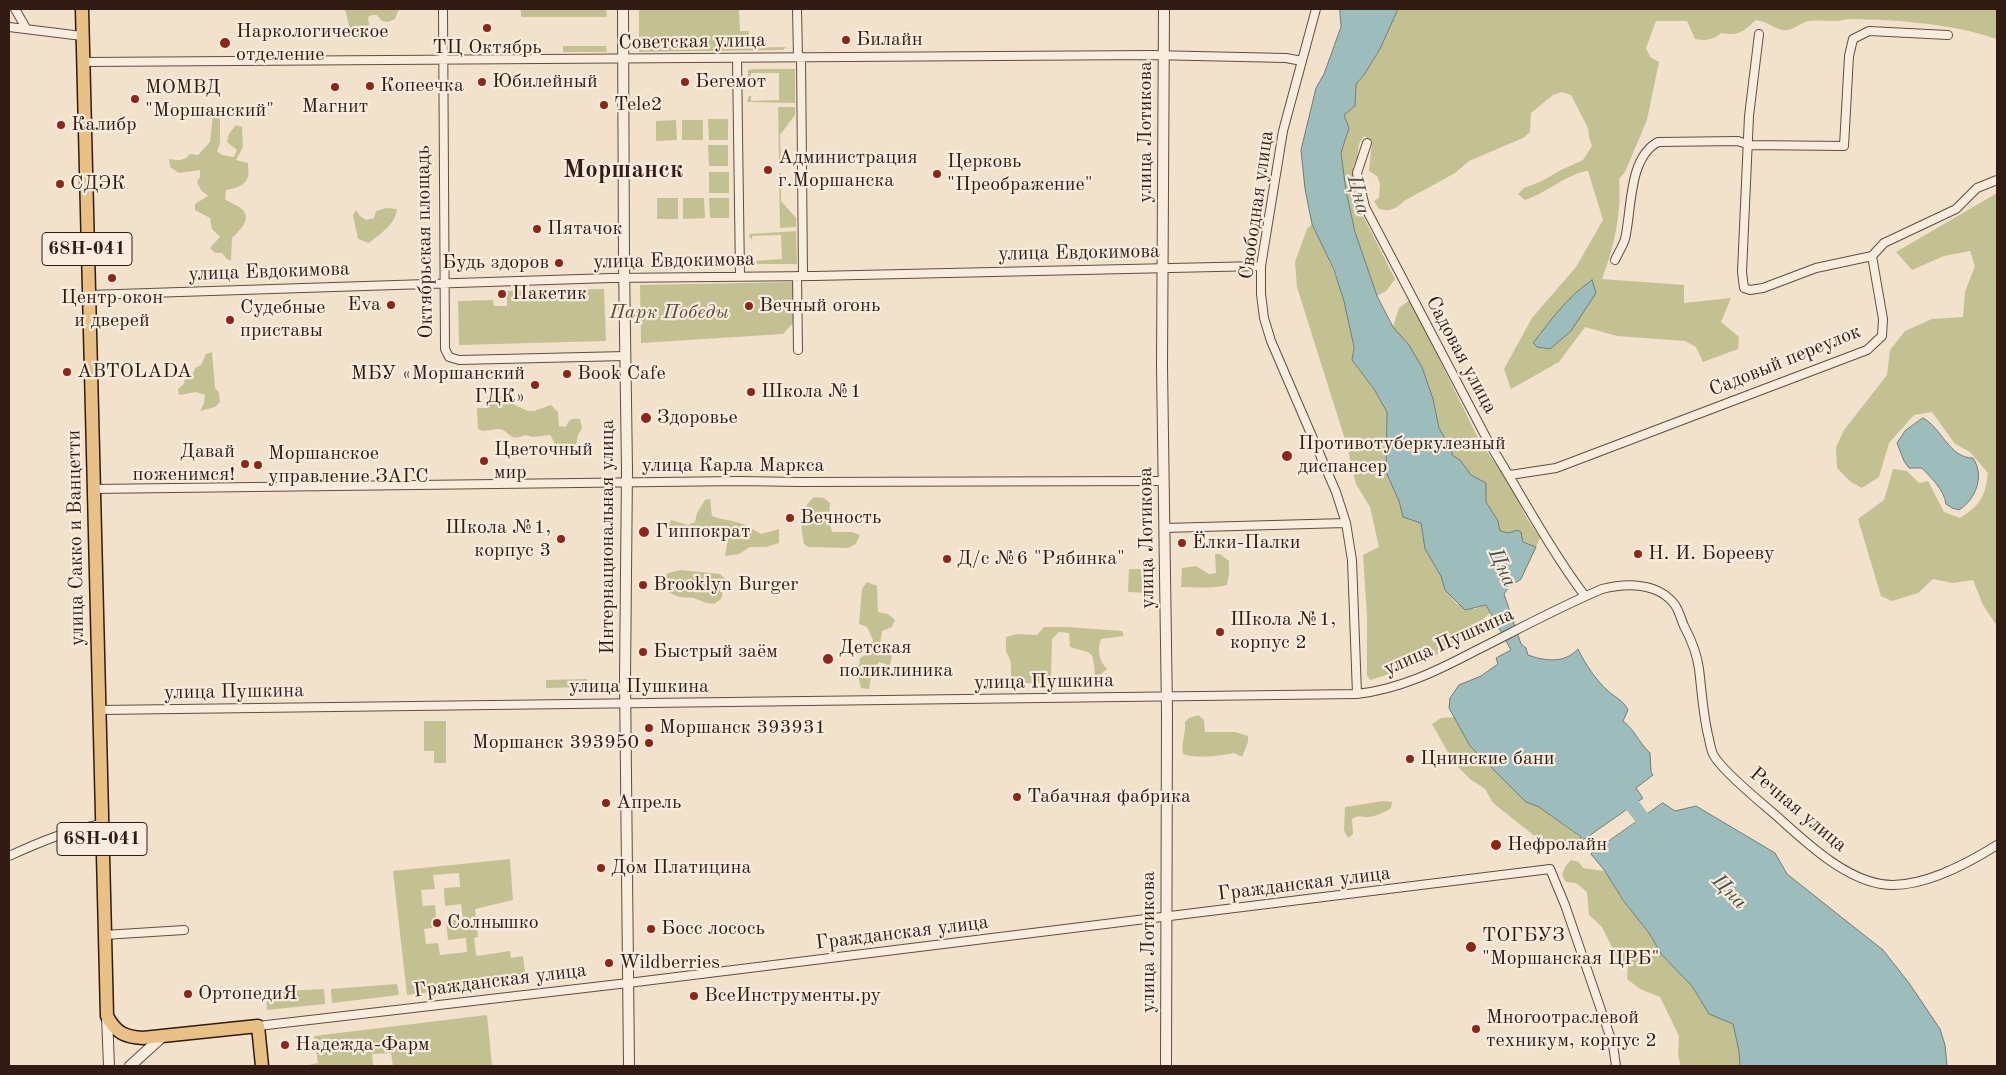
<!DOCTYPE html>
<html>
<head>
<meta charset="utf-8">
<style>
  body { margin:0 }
  #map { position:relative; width:2006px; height:1075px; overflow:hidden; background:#f2e2cb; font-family:"Old Standard TT",serif }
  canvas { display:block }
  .frame { position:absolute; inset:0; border:10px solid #311b12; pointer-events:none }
</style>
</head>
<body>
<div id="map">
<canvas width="2006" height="1075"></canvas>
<div class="frame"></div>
</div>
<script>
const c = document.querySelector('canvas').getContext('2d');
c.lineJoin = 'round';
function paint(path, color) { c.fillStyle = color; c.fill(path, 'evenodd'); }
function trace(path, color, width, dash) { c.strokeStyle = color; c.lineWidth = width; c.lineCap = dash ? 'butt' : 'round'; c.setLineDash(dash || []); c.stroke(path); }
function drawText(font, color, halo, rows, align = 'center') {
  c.font = font + ' "Old Standard TT",serif'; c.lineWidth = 4.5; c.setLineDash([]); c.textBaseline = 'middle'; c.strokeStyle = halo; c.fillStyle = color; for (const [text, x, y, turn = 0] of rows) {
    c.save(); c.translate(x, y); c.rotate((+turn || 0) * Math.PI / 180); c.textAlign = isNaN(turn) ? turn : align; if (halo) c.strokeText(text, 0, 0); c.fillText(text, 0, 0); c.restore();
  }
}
paint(new Path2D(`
  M345,9H399L395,19L388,22L382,21L377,15H372L368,17L369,25L364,29L353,30L349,26Z
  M521,9H606L607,17H521Z
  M639,9H739L740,31H749V45H741V48L786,47L783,50L639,52Z
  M1398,9H1997V39C1949,23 1898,20 1848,19C1833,23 1821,19 1808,21C1800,23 1792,32 1782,30C1773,28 1766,21 1756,20C1743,32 1740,36 1721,33C1713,40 1706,41 1695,39L1687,21H1656L1646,48L1650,57L1659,62L1647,120L1625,172L1619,179C1622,212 1614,248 1602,279L1684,285V303L1731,298L1721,322L1739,337L1738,349L1703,362L1696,347L1685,341L1617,336L1585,327L1559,362L1511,389L1504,369L1532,318L1576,267L1603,220L1588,171C1568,173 1547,193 1525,200L1518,194L1524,188L1542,181L1559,171L1583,160L1592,146L1589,137L1588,128L1571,95L1562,92L1553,95L1531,113L1530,132L1523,138L1469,161L1455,173L1404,201C1396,209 1390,212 1379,209L1374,201L1379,198L1380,184L1377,176L1369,171L1372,141L1364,136L1359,144L1357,158L1353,167L1361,212L1395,279L1386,291L1377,296L1355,232L1346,191L1341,153L1349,128L1344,115L1355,106L1356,84L1364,75L1380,49Z
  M563,46H606L607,52H563Z
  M753,69H795V103L747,102L749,96H751V101L779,100V73H751V77H748V70Z
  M220,104V143L217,151L222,155L234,157L237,150L227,142L229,134L236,125L242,127L243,147L236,160L248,163C248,167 249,173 248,177C245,186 234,189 226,190L225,199C230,203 239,206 243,210C252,220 238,232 232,238L231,261L227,259L222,253H215L210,248L220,237L212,229L210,218L195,210V204L208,196L201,190L197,182L200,177V170L179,173L170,167L169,159C178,160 183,162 190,154L198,155L210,142L213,114Z
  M778,107H795V115L780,135L781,162H779Z
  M708,119H728V140H709Z
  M676,120L677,140L656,141V121Z
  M682,120H703V140H682Z
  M708,145H728V166H709Z
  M709,172H729V193H709Z
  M779,173H781V201L796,218V227L780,228Z
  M1997,193V626L1983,605L1973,580L1952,583L1933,579L1918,593L1892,601L1881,596L1858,519L1884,500L1893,469L1907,471L1919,483L1928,481L1944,512L1960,518C1980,505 1985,498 1988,473L1970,452L1955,444L1932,412L1914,415L1889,443L1879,477L1862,488L1851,482L1837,468L1836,447L1844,430L1887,375L1890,350L1905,331L1932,319L1963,317L1965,292L1975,266L1970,251L1944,256L1912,270L1896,252Z
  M657,198H678V219H657Z
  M683,198H704L705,218L683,219Z
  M709,198H729V218H710Z
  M386,208L397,209C395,225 381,233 369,243L358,239L353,215L356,210L360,216L366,220L374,218L376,211Z
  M1312,224C1329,259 1359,322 1352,360L1374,389L1387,412L1386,472L1399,501L1403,517L1421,523L1425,549L1441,576L1445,590L1457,604L1475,609L1486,605L1490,613L1482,620L1471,625L1463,637L1427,661L1412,666L1407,662L1408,665L1399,671L1370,680L1367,675V616L1363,555L1379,547L1370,507L1356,484L1347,446L1297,287L1295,262L1307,229Z
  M796,231L797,264H750L749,261L751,258L753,261L782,259L781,235L752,236V240L749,236L750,234Z
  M793,282V323L783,334L641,343L640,285Z
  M604,289L606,341L459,345L458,301L493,300L494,306H507V291Z
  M1410,300L1481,444L1509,481L1526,517L1540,538L1536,547L1523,542L1521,532L1509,533L1500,531L1498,521L1486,502V483L1471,475L1460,460L1452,455V451L1439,428L1433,399L1422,367L1393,327L1399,308Z
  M212,352L215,388L219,393L220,402L215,407L200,411L204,403L205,395L196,392L179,395L178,389L184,384L186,374L192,376L195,368L201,365L206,354Z
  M495,392L499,394L502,399L528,411H534L551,405L558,412L559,426L566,427C569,419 571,418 580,419L582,428L578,435L575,450C557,462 557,444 550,435L533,437L525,435C508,443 511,430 498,429C491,429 485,433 478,429L477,408H486L488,395Z
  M814,497L824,498L830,503L829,520L832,532H852L860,535L856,544L848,548L808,547L804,544C801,526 798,511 814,497Z
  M710,499L712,516C722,520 733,520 743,524C750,527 755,531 761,534L779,529V543L766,547H750L739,554L725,556L728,538L670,536L668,527L671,520L688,525L695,522L697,513L705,500Z
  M1215,554H1220L1229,561V574L1227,585C1213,589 1196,587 1181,587L1182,568L1196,566L1209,574L1216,573Z
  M1129,569H1141V575H1147V593L1128,592Z
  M681,570L720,574L726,580L721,599L714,604L706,603L694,598L679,597L662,590V581L668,573Z
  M867,582L877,586L878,612L888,614L895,620L892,627L882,631L880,644L886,647L892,656L889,668L886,664L879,662L872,671L869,689L861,688L858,675L860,658L870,652L873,640L867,627L859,624L862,589Z
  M1044,627H1067L1122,631L1124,636L1101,639C1097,650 1099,661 1107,669L1101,674L1095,675C1093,649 1093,654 1070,647L1069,633L1059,632L1052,639L1051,676L1049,683H1011V662L1006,651V637L1017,634L1037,635Z
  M587,679V687L546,688V680Z
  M1198,715L1204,720L1205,732H1235L1248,736V742L1242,757L1234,753C1220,756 1196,759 1183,754C1181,742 1186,733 1185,722L1189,718Z
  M1454,717L1470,746L1526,802L1539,807L1581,838L1560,851L1551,849L1493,803L1485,789L1470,779L1454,763L1432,724L1441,718Z
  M424,721H446V763H434V751H424Z
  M1383,801L1392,802L1391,808C1384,813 1376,816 1368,817C1361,817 1358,815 1352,819L1353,834L1348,838L1344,830L1345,807Z
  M510,859L513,900L475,909L478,937L474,938L476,954L477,956L510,951L511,958L523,956L526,981L407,995L393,871ZM459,873L460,887L444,888L445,906L461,904L463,919L446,921L448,940L466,938L467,952L440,955L438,943L426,944L424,929L437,927L435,905L423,906L421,890L435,889L433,875Z
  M1571,860L1579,862L1583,868L1605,871L1623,900L1649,933L1662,955L1692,986L1709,1014L1733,1024L1739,1051L1740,1066H1681L1678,1056L1679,1036L1660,997L1640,989L1627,979L1628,965L1618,959L1602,927L1589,915L1587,892L1576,883L1566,882L1562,875L1565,867Z
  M397,984L399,995L332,1003L331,989Z
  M324,989L325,1004L267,1010L266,992Z
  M487,1015L492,1065L497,1066H393L391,1053L372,1054L373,1066H303L318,1063L314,1036Z`), '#c3c192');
const water = new Path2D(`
  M1340,9H1398L1380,49L1364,75L1356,84L1355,106L1344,115L1349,128L1341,153L1346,191L1355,232L1377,296L1393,327L1409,345L1422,367L1433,399L1439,428L1452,451V455L1460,460L1471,475L1486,483V502L1498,521L1500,531L1509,533L1517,530L1521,532L1523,542L1536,547L1521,579L1508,588L1504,594L1521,644L1526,648L1528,655C1545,661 1564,664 1578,649C1585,664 1596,680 1608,691C1616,698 1623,700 1628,710L1623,721C1635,730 1639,743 1650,753L1651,772L1653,775L1636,788L1643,798L1576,845L1581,837L1539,807L1526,802L1470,746L1449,708L1450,698L1459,685L1481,676L1498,664L1496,658L1511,650L1486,605L1465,610L1445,590L1441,576L1425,549L1421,523L1403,517L1399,501L1386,472L1387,412L1374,389L1352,360L1354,347L1344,301L1334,270L1312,224L1305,189L1301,150L1316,88L1324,74L1341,27Z
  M1592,280L1596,293L1571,331L1550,349L1537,347L1533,343C1553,318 1565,299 1592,280Z
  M1923,418C1942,428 1949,458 1973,458C1985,476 1976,499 1959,510L1952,508L1946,504C1944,489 1931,478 1922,468H1909L1904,461L1897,443L1905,431Z
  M1663,803L1675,811L1696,806L1775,853L1787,874L1883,950L1909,983L1940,1029L1945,1045L1947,1066H1740L1739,1051L1733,1024L1709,1014L1692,986L1662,955L1649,933L1623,900L1605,871L1591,854Z`);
paint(water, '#9cbdbb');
trace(water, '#717c77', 1);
trace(new Path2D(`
  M1621,790L1654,834`), '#9cbdbb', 15);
const minor = new Path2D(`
  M15,9L26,28
  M443,9L445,349L449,357L459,360L625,356
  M797,9L798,58
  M1316,9L1283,131L1261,266V294L1264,318L1271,341L1336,492L1346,523L1352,560L1357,694
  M9,27L82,36
  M1759,34L1749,116L1742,272L1744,288L1750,290L1763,288L1816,268L1872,256
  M801,57L803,275
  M737,59L740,276
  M83,62L1151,55L1286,58L1302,61
  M1367,143L1357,173L1365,207L1489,443C1521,494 1549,548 1585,596
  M1615,260C1618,253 1623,246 1625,239C1632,210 1628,158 1658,142L1738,141L1749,145L1844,146L1849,56L1853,39L1869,31L1948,35
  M797,276L798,350
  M88,295L611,278L814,276L1261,266
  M1510,475L1556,468L1867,350L1882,336L1883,319L1872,256L1884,243L1956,209L1977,188L1997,180
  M93,489L739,481L800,482L1163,481
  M1164,528L1346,523
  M99,710L1357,694C1400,689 1437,671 1475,651C1517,630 1559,607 1602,589C1626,583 1658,582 1675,605C1679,611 1681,619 1684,626C1691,639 1697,654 1699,669C1702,693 1703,716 1709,739C1710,744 1711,750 1713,754C1720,769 1758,800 1772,812C1802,838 1840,877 1881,884C1918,890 1967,864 1997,845
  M9,856C40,842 68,830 102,824
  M104,935L184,930
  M258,1026L628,983L1550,869L1565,905L1613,1045L1616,1066`);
const tertiary = new Path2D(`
  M623,9L624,264L627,470L625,678L629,1066
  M1164,9L1162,366L1167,713L1166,1066
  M107,1016L109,1066
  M130,1066L162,1037`);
const primary = new Path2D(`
  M82,9L107,1016C116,1033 125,1037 143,1038L258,1026L262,1066`);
trace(minor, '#614d40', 10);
trace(tertiary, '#614d40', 12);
trace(primary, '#311b12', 15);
trace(minor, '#f7ecdd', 8);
trace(tertiary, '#f7ecdd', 10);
trace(primary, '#e9c186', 12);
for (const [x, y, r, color] of [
  [487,28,5,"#8f2418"],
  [846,40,5,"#8f2418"],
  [225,43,6,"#8f2418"],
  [482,82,5,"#8f2418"],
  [685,82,5,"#8f2418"],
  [370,86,5,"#8f2418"],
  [335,87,5,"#8f2418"],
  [135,99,5,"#8f2418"],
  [604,105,5,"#8f2418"],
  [61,125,5,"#8f2418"],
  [768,170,5,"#8f2418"],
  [937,174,5,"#8f2418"],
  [60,184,5,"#8f2418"],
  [537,229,5,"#8f2418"],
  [559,263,5,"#8f2418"],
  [112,278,5,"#8f2418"],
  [502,294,5,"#8f2418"],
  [391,305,5,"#8f2418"],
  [749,306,5,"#8f2418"],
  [230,320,5,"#8f2418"],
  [67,372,5,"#8f2418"],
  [567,374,5,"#8f2418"],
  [535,385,5,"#8f2418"],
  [751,392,5,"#8f2418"],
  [646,418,6,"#8f2418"],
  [1287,456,6,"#8f2418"],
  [484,461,5,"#8f2418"],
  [245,464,5,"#8f2418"],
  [258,465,5,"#8f2418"],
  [790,518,5,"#8f2418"],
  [644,532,6,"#8f2418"],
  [561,539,5,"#8f2418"],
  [1182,543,5,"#8f2418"],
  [1638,554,5,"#8f2418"],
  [947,559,5,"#8f2418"],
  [643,585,5,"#8f2418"],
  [1220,632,5,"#8f2418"],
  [643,652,5,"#8f2418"],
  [828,659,6,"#8f2418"],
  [649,728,5,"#8f2418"],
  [649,743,5,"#8f2418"],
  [1410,759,5,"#8f2418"],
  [1017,797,5,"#8f2418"],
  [606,803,5,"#8f2418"],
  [1496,845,6,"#8f2418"],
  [601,868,5,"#8f2418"],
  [437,923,5,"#8f2418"],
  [651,929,5,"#8f2418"],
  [1471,947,6,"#8f2418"],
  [609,963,5,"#8f2418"],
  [188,994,5,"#8f2418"],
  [694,996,5,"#8f2418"],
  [1476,1029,5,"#8f2418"],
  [285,1045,5,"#8f2418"]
]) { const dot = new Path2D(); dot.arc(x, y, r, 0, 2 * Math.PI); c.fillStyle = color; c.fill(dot); trace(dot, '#f7ecdd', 2); }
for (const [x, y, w] of [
  [87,249,90],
  [102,839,90]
]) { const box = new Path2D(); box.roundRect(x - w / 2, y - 16.5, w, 33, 4); c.fillStyle = '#f7ecdd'; c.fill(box); trace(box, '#311b12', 1); }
drawText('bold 19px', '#311b12', null, [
  ["68Н-041",87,249],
  ["68Н-041",102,839]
]);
drawText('20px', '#311b12', '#f7ecdd', [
  ["Наркологическое",236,32],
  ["отделение",236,55],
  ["Билайн",856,40],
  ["ТЦ Октябрь",487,48,"center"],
  ["Юбилейный",492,82],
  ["Бегемот",695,82],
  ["Копеечка",380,86],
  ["МОМВД",145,88],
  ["\"Моршанский\"",145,111],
  ["Tele2",614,105],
  ["Магнит",335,107,"center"],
  ["Калибр",71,125],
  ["Администрация",778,158],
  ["г.Моршанска",778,181],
  ["Церковь",947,162],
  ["\"Преображение\"",947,185],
  ["СДЭК",70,184],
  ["Пятачок",547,229],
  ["Будь здоров",549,263,"right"],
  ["Пакетик",512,294],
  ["Центр окон",112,298,"center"],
  ["и дверей",112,321,"center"],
  ["Eva",381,305,"right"],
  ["Вечный огонь",759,306],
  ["Судебные",240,308],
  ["приставы",240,331],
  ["АВТОLADA",77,372],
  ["МБУ «Моршанский",525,374,"right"],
  ["ГДК»",525,397,"right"],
  ["Book Cafe",577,374],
  ["Школа №1",761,392],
  ["Здоровье",657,418],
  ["Противотуберкулезный",1298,444],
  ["диспансер",1298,467],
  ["Цветочный",494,450],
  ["мир",494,473],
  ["Давай",235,452,"right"],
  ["поженимся!",235,475,"right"],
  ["Моршанское",268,454],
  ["управление ЗАГС",268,477],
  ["Вечность",800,518],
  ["Школа №1,",551,528,"right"],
  ["корпус 3",551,551,"right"],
  ["Гиппократ",655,532],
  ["Ёлки-Палки",1192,543],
  ["Н. И. Борееву",1648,554],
  ["Д/с №6 \"Рябинка\"",957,559],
  ["Brooklyn Burger",653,585],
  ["Школа №1,",1230,620],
  ["корпус 2",1230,643],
  ["Детская",839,648],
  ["поликлиника",839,671],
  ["Быстрый заём",653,652],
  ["Моршанск 393931",659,728],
  ["Моршанск 393950",639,743,"right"],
  ["Цнинские бани",1420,759],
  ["Табачная фабрика",1027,797],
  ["Апрель",616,803],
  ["Нефролайн",1507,845],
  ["Дом Платицина",611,868],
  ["Солнышко",447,923],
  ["Босс лосось",661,929],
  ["ТОГБУЗ",1482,936],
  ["\"Моршанская ЦРБ\"",1482,959],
  ["Wildberries",619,963],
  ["ОртопедиЯ",198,994],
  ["ВсеИнструменты.ру",704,996],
  ["Многоотраслевой",1486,1018],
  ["техникум, корпус 2",1486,1041],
  ["Надежда-Фарм",295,1045]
], 'left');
drawText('20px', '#311b12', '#f7ecdd', [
  ["Советская улица",692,42,-1],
  ["улица Лотикова",1146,132,-90],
  ["Свободная улица",1257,205,-82],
  ["Октябрьская площадь",425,242,-91],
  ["улица Евдокимова",1079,253,-1],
  ["улица Евдокимова",674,261,-1],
  ["улица Евдокимова",269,272,-2],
  ["Садовая улица",1461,355,62],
  ["Садовый переулок",1785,361,-22],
  ["улица Карла Маркса",733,466],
  ["Интернациональная улица",608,537,-90],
  ["улица Сакко и Ванцетти",76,538,-91],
  ["улица Лотикова",1147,538,-91],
  ["улица Пушкина",1449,642,-24],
  ["улица Пушкина",1044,682,-1],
  ["улица Пушкина",639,687],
  ["улица Пушкина",234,692,-1],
  ["Речная улица",1798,810,40],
  ["Гражданская улица",1304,884,-7],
  ["Гражданская улица",902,933,-7],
  ["улица Лотикова",1149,942,-90],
  ["Гражданская улица",500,981,-7]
]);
drawText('italic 20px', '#5d4d38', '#f7ecdd', [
  ["Парк Победы",669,313]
]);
drawText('italic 21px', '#514c45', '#f7ecdd', [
  ["Цна",1358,195,75],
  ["Цна",1502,568,65],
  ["Цна",1729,892,45]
]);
drawText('bold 25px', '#311b12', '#f7ecdd', [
  ["Моршанск",623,170]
]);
</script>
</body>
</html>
